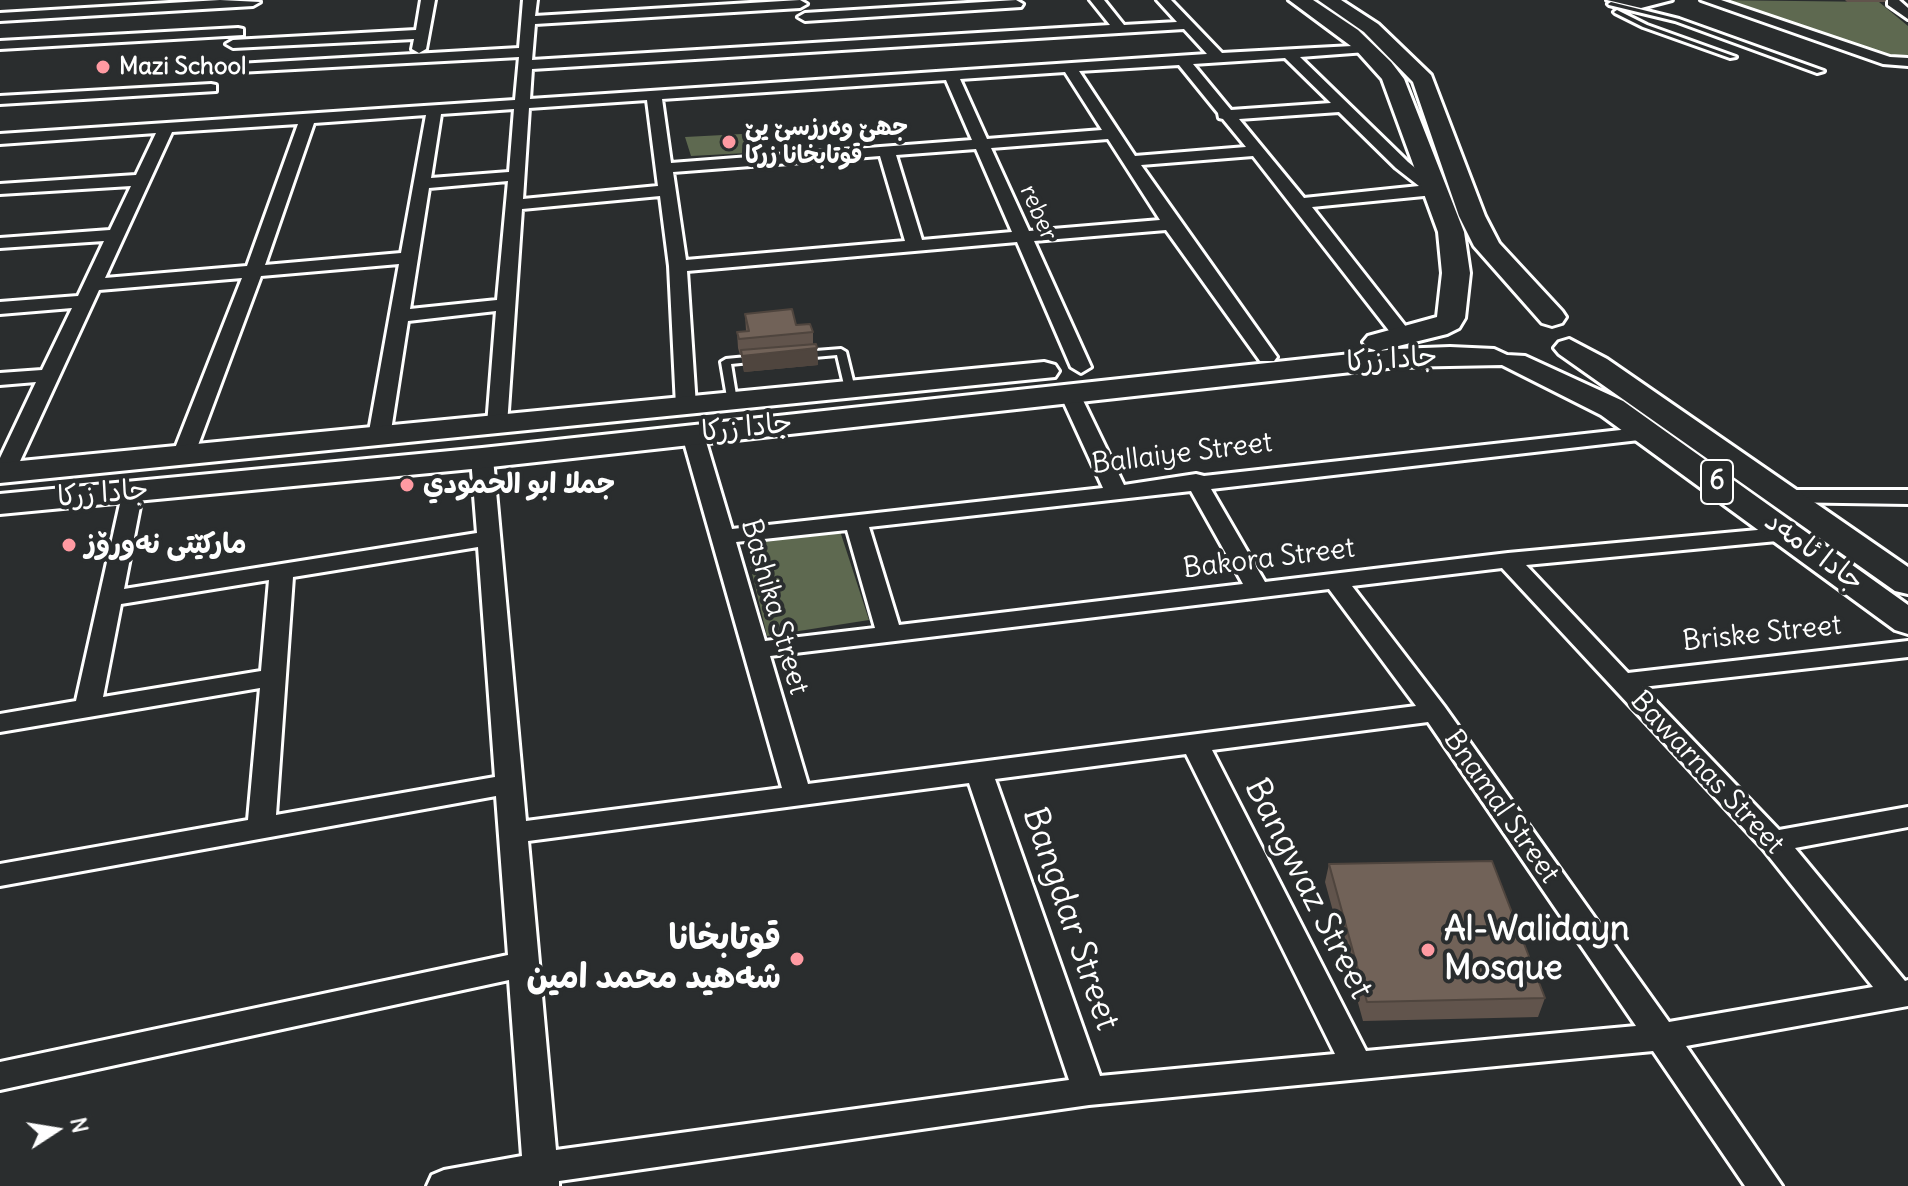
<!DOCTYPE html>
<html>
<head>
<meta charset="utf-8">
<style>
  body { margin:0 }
  #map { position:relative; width:1908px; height:1186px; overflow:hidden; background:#2a2d2e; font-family:Delius,sans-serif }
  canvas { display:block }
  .north { position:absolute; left:16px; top:1090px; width:80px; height:80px; -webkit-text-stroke:6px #2a2d2e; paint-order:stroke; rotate:78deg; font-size:22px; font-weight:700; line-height:32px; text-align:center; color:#fff }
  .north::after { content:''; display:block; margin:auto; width:28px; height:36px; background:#fff; clip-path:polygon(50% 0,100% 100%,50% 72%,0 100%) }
</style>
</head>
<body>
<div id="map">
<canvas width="1908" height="1186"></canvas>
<div class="north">N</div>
</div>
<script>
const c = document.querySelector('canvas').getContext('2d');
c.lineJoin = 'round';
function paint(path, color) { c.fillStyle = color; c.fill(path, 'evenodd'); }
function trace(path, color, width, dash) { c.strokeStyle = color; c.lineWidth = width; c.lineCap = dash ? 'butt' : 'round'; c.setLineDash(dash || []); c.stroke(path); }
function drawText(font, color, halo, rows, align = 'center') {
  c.font = font + ' Delius,"Playpen Sans Arabic",sans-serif'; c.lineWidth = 8; c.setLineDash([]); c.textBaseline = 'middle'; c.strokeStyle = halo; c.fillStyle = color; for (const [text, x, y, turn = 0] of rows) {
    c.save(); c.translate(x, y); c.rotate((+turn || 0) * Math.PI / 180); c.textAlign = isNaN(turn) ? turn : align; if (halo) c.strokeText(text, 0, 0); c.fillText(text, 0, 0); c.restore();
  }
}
paint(new Path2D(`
  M1713,0L1879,2L1908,26V58L1871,51Z
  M761,133L766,152L691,156L685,137Z
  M840,531L869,620L767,636L745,544Z`), '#5e6950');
const lane = new Path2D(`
  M1611,2L1679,19L1824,71L1817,73L1675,21L1609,5L1608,4Z
  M1617,10L1647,25L1736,57L1730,58L1643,27L1615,13L1614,12Z
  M841,349L846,352L855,389L854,391H846L845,389L837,355L803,358L798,355L803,352Z
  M757,356L760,357V361L731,364L737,401L732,404L728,403L721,362L726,359Z`);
const street = new Path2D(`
  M220,0L260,2L253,6L0,21V13Z
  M421,0H435L426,49L419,53L412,49L414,39L233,48L226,44L233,40L416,30Z
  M523,0H537L535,16L800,0L807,4L800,8L535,24L532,60L1110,25L1090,0H1104L1124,25L1177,22L1157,0H1171L1222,53L1371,45L1373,48L1366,52L1300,57L1408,162L1442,190L1434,195L1312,207L1414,337L1411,341H1397L1253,156L1141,165L1277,357L1274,361H1260L1166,230L1034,241L1091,367L1081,373L1071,367L1017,242L687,271L696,406L686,412L676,406L669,266L660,196L522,209L507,425L504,429H490L487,425L496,311L408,321L390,437L379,443L368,437L399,264L261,276L194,456L191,461H175L172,456L242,278L99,290L15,472L12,477L0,478V458L36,382L0,385V373L42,370L72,308L0,314V302L78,296L104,241L0,248V238L110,230L131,186L0,194V184L136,175L156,133L0,144V134L515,100L519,57L220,73L213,69L220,65L519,48ZM1184,29L1207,54L530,99L532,69ZM1285,58L1331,103L1231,110L1193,64ZM1179,65L1218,113L1219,118L1223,119L1246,147L1135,156L1079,71ZM1065,72L1102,130L987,139L960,79ZM946,80L972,140L671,163L662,99ZM647,100L658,186L523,199L529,108ZM514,109L509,172L431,178L441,114ZM1339,112L1396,168L1419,186L1304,198L1239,119ZM426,115L401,253L265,265L314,123ZM298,124L247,266L105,278L172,132ZM1108,139L1160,220L1029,231L991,148ZM976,149L1012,232L922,240L896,155ZM880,156L905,241L686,260L673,172ZM508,181L497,300L410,309L429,188Z
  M1016,0L1023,4L1021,7L805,21L798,17L805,13Z
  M1607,0H1672L1641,8Z
  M1701,0H1721L1890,57L1908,58V66L1883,64Z
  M1888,0H1899L1908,8V19L1888,5Z
  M238,28L243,29V35L0,49V41Z
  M211,84L216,85V91L0,104V96Z
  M1069,386L1079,392L1124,485L1196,474L1204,476L1648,427L1659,433L1648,439L1211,489L1265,582L1508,553L1790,527L1798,529L1801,534L1798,539L1526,565L1628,673L1908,641V657L1642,687L1779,830L1908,807V827L1795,848L1905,981L1908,980V1006L1686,1046L1782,1186H1745L1653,1051L1089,1105L559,1181V1186H427L432,1175L444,1170L522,1156L509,980L0,1090V1062L508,955L496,796L0,886V864L248,820L260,688L0,732V714L76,701L124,486H140L143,491L124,589L477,533L471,458L482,452L490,453L493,458L526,821L782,788L682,435L686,431L693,429L704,435L732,529L1103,488L1059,392ZM1191,491L1243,584L899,625L869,527ZM847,530L875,628L765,641L736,542ZM478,547L495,777L276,815L293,577ZM1502,568L1763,849L1873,987L1669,1022L1444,706L1352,586ZM269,580L261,671L103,697L121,604ZM1329,589L1416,706L808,784L770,656ZM1428,722L1636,1026L1366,1051L1212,750ZM1186,754L1335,1054L1100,1076L995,779ZM969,783L1069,1080L556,1150L528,841Z
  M1786,490H1908V504L1778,502L1775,497Z`);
const primary = new Path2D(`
  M1289,0H1313L1358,30L1391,62L1404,79L1464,232L1470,273L1465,318L1459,328L1447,334L1378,351L1368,348L1363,342L1368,336L1437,317L1442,273L1438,232L1382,79L1355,49Z
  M1318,0H1341L1378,24L1431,75L1485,216L1499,243L1562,311L1566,317L1562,323L1552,326L1542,323L1474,246L1459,216L1413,82L1364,32Z
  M1569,339L1607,359L1908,567V594L1895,591L1559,354L1554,348L1559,342Z
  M1450,347L1494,349L1507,355L1525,356L1623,401L1908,605V634L1895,630L1601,415L1502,365L1397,367L482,468L0,514V494L482,448L1397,349Z
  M1044,362L1055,365L1059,371L1055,377L0,483V463Z`);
trace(lane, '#fff', 6);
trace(street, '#fff', 6);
trace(primary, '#fff', 6);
paint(lane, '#2a2d2e');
paint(street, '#2a2d2e');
paint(primary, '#2a2d2e');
paint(new Path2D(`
  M1845,0H1886L1885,2H1847Z
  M745,314L796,325L813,332V344L817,348L818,365L744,372L741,355H740L738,348L737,332L746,331Z
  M1329,864L1545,998L1538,1017L1363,1021L1325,882Z`), '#61544c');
paint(new Path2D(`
  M817,348L818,365L744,372L742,356Z`), '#4f453e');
const building = new Path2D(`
  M792,309L796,325L810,324L813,332L739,339L737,332L749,331L745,314Z
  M816,344L817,348L742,356L741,350Z
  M1492,861L1545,998L1367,1002L1329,864Z`);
paint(building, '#716258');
trace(building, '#4f453e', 2);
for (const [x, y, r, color] of [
  [103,67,8,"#ff9aa2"],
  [729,142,8,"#ff9aa2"],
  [407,485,8,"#ff9aa2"],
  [69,545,8,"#ff9aa2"],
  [1428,950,8,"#ff9aa2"],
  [797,959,8,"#ff9aa2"]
]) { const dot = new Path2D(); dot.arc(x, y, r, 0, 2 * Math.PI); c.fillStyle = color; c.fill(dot); trace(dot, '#2a2d2e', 3); }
drawText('bold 24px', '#fff', '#2a2d2e', [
  ["Mazi School",119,67],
  ["جھێ وەرزسێ یێ",745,128],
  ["قوتابخانا زرکا",745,156]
], 'left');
drawText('24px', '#fff', '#2a2d2e', [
  ["reber",1038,213,66]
]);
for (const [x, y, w] of [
  [1717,482,32]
]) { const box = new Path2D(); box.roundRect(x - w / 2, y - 22, w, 44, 6); c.fillStyle = '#2a2d2e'; c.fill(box); trace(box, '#fff', 2); }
drawText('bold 26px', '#fff', null, [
  ["6",1717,482]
]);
drawText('28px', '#fff', '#2a2d2e', [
  ["جادا زرکا",1392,360,-4],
  ["جادا زرکا",747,428,-6],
  ["Ballaiye Street",1182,454,-7],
  ["جادا زرکا",103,494,-5],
  ["جادا ئامەد",1814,552,36],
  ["Bakora Street",1269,559,-7],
  ["Bashika Street",774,607,74],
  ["Briske Street",1762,634,-6],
  ["Bawarnas Street",1707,773,47],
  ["Bnamal Street",1501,807,55]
]);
drawText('bold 28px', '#fff', '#2a2d2e', [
  ["جملا ابو الحمودي",423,485],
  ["مارکێتی نەورۆز",85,545]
], 'left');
drawText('34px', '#fff', '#2a2d2e', [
  ["Bangwaz Street",1308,889,63],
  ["Bangdar Street",1070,919,71]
]);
drawText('bold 34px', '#fff', '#2a2d2e', [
  ["Al-Walidayn",1444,930],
  ["Mosque",1444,969],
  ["قوتابخانا",781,939,"right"],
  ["شەهید محمد امین",781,978,"right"]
], 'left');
</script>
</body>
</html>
